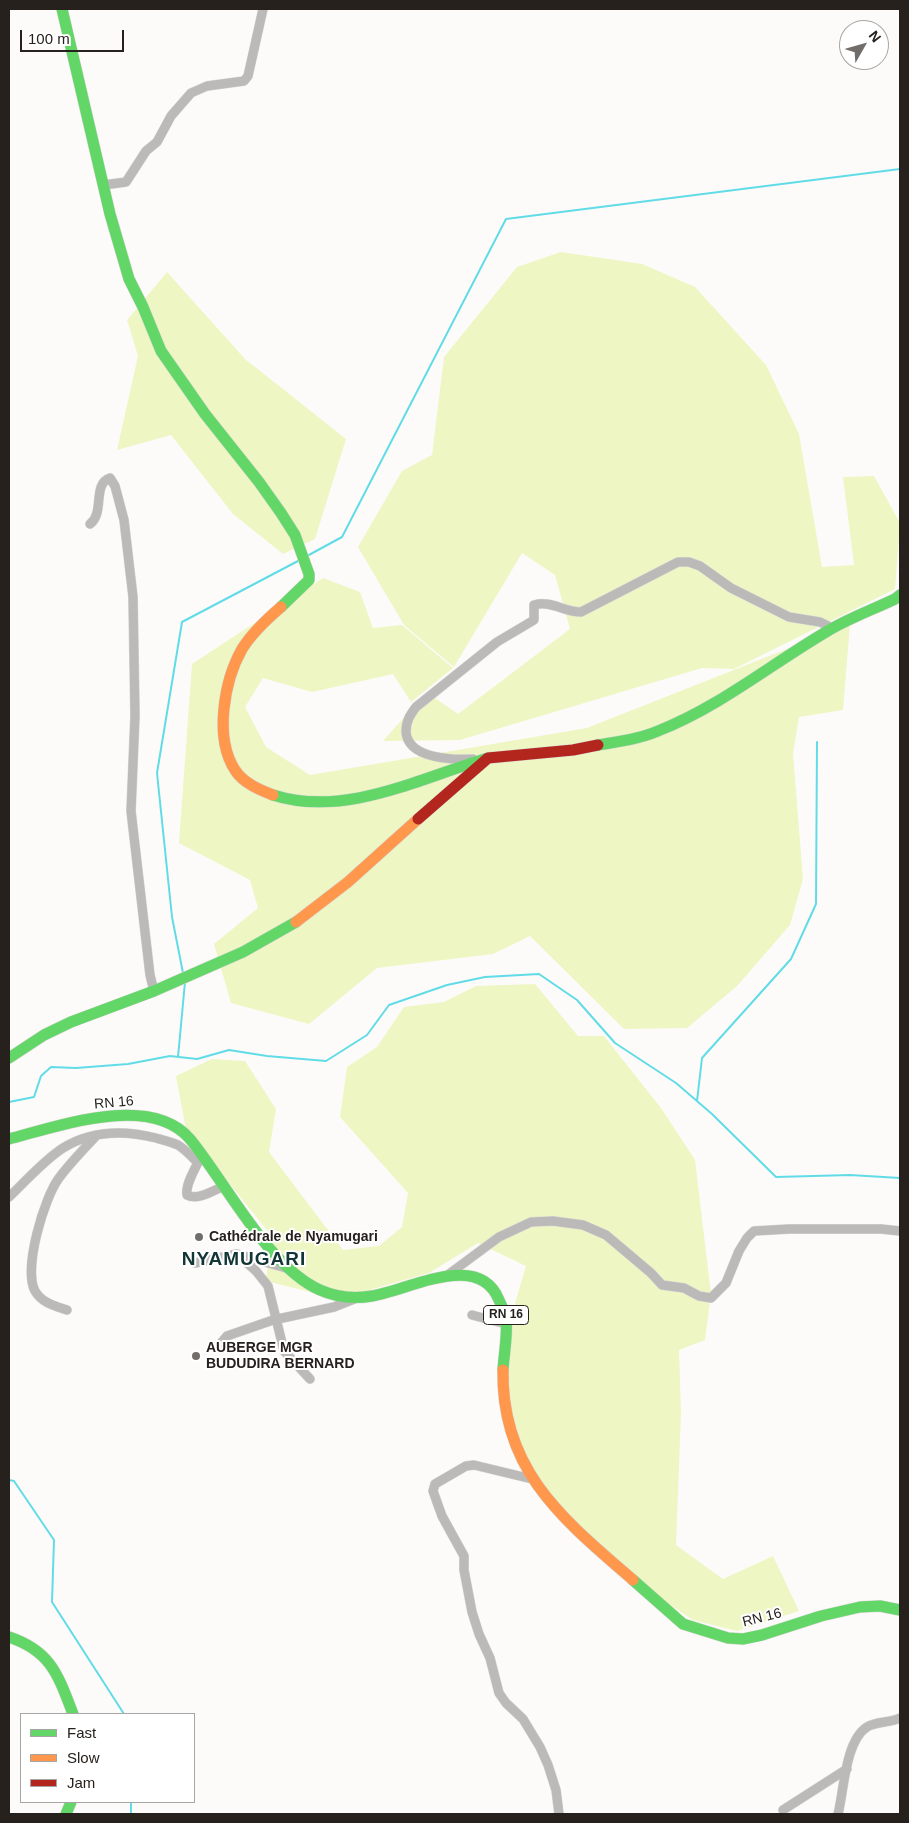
<!DOCTYPE html>
<html>
<head>
<meta charset="utf-8">
<style>
  body { margin:0 }
  #map { position:relative; width:909px; height:1823px; overflow:hidden; background:#fdfbfa; font-family:Helvetica,sans-serif }
  canvas { display:block }
  .frame { position:absolute; inset:0; border:10px solid #26211d; pointer-events:none }
  .legend { position:absolute; left:20px; top:1713px; width:175px; height:90px; box-sizing:border-box; background:#fff; border:1px solid #a8a6a5; margin:0; padding:6px 9px; list-style:none; font-size:15px; color:#26211d }
  .legend li { display:flex; align-items:center; gap:10px; height:25px }
  .legend b { width:25px; border:1px solid #a8a6a5 }
  .north { position:absolute; left:839px; top:20px; width:50px; height:50px; box-sizing:border-box; background:#fff; border:1px solid #a8a6a5; border-radius:50%; rotate:52deg; font-size:14px; font-weight:700; line-height:20px; text-align:center; color:#26211d }
  .north::after { content:''; display:block; margin:auto; width:18px; height:22px; background:#716d6a; clip-path:polygon(50% 0,100% 100%,50% 72%,0 100%) }
  .scale { position:absolute; left:20px; top:30px; width:104px; height:22px; box-sizing:border-box; border:2px solid #26211d; border-top:0; padding-left:6px; font-size:15px; line-height:18px; white-space:nowrap; color:#26211d; -webkit-text-stroke:4px #fff; paint-order:stroke }
</style>
</head>
<body>
<div id="map">
<canvas width="909" height="1823"></canvas>
<div class="frame"></div>
<ul class="legend">
<li><b style="height:6px;background:#63d668"></b>Fast</li>
<li><b style="height:6px;background:#ff974d"></b>Slow</li>
<li><b style="height:6px;background:#b3261e"></b>Jam</li>
</ul>
<div class="north">N</div>
<div class="scale">100 m</div>
</div>
<script>
const c = document.querySelector('canvas').getContext('2d');
c.lineJoin = 'round';
function paint(path, color) { c.fillStyle = color; c.fill(path, 'evenodd'); }
function trace(path, color, width, dash) { c.strokeStyle = color; c.lineWidth = width; c.lineCap = dash ? 'butt' : 'round'; c.setLineDash(dash || []); c.stroke(path); }
function drawText(font, color, halo, rows, align = 'center') {
  c.font = font + ' Helvetica,sans-serif'; c.lineWidth = 4; c.setLineDash([]); c.textBaseline = 'middle'; c.strokeStyle = halo; c.fillStyle = color; for (const [text, x, y, turn = 0] of rows) {
    c.save(); c.translate(x, y); c.rotate((+turn || 0) * Math.PI / 180); c.textAlign = isNaN(turn) ? turn : align; if (halo) c.strokeText(text, 0, 0); c.fillText(text, 0, 0); c.restore();
  }
}
paint(new Path2D(`
  M561,252L642,264L695,287L766,365L799,434L822,567L854,565L843,477L874,476L900,523L895,589L734,669L702,668L460,740L383,741L415,705L428,693L458,714L570,629L555,575L522,553L454,667L404,625L358,547L402,471L432,455L444,357L517,267Z
  M167,272L245,359L346,439L315,539L283,554L233,514L171,435L117,450L138,356L127,320Z
  M323,578L360,592L373,628L402,625L453,668L411,702L393,674L312,692L263,678L245,707L266,747L310,775L587,728L850,624L843,710L799,717L793,754L803,879L790,925L737,986L687,1028L624,1029L530,936L493,954L377,968L309,1024L231,1003L214,944L258,908L250,880L179,843L192,664Z
  M535,984L578,1036H604L661,1108L695,1160L711,1294L705,1340L679,1350L681,1413L676,1545L723,1579L773,1556L799,1611L737,1631L693,1620L616,1569L540,1494L503,1423L500,1355L526,1266L478,1243L429,1273L338,1299L266,1281L271,1235L186,1130L176,1076L212,1059L245,1061L276,1109L269,1152L343,1250L379,1246L402,1227L408,1193L340,1117L347,1067L377,1047L404,1007L444,1002L476,986Z`), '#eef6c3');
trace(new Path2D(`
  M307,556L342,537L506,219L900,169
  M183,973L172,917L157,773L182,622L298,561
  M178,1057L185,982
  M697,1101L702,1058L791,959L816,904L817,742
  M9,1102L34,1097L41,1076L51,1067L76,1068L128,1064L170,1056L197,1059L229,1050L267,1056L326,1061L367,1035L389,1005L447,985L485,977L539,974L577,1000L615,1043L676,1083L712,1114L776,1177L850,1175L900,1178
  M9,1480L14,1481L54,1540L52,1602L124,1714
  M131,1814V1802`), '#61dce7', 2);
const street = new Path2D(`
  M104,185L126,182L146,151L157,142L171,116L191,93L207,86L244,81L248,76L263,9
  M90,524C105,513 92,484 110,478L115,486L124,520L133,597L135,716L131,811L150,975L154,991
  M473,759C453,760 408,759 406,732C406,721 410,715 416,707L497,642L534,620V605C552,600 563,612 581,612L678,562H689L700,566L731,588L789,617L820,622L832,628
  M200,1158C196,1168 185,1184 187,1195C198,1201 214,1190 224,1186
  M9,1197C26,1181 43,1161 63,1148C92,1130 124,1130 156,1138C163,1140 171,1142 178,1145C186,1150 192,1157 198,1163
  M237,1254L256,1271L268,1286L284,1351L310,1379
  M195,1263L237,1254L286,1268
  M449,1274L499,1237L531,1222L553,1221L583,1225L606,1235L651,1273L662,1285L684,1288L699,1296L711,1298L726,1283L739,1251L747,1238L754,1231L789,1229H881L900,1231
  M67,1310C55,1306 42,1303 35,1291C23,1269 44,1198 59,1178C70,1163 84,1149 97,1135
  M472,1315L506,1324
  M217,1348L227,1336L273,1320L334,1307L354,1299
  M532,1479L474,1465L466,1466L435,1484L433,1491L442,1516L464,1556V1570L472,1612L479,1634L490,1658L499,1693L506,1703L523,1719L540,1747L548,1765L556,1790L559,1814
  M783,1810L847,1769
  M838,1814C844,1791 845,1741 867,1727C876,1721 890,1723 900,1718`);
const fast = new Path2D(`
  M62,9L110,214L129,279L143,307L161,351L205,414L259,482L281,513L295,535L309,574V580L281,607
  M598,745C618,742 639,739 658,731C719,707 770,665 826,632C847,619 872,610 895,599L900,595
  M273,795C345,818 420,778 488,758
  M9,1058L44,1035L71,1022L154,991L243,952L296,922
  M9,1139C59,1126 150,1093 190,1139C226,1183 268,1267 320,1290C336,1297 355,1299 372,1296C409,1290 479,1250 499,1300C501,1305 505,1312 506,1317C508,1334 504,1353 503,1370
  M633,1580L683,1624L728,1638L743,1639L762,1635L821,1616L860,1607L880,1606L900,1610
  M9,1637C51,1651 58,1675 73,1714
  M66,1814L71,1802`);
const slow = new Path2D(`
  M273,795C260,790 243,783 235,770C214,738 224,681 242,649C252,633 267,619 281,607
  M296,922L348,882L418,819
  M503,1370C501,1471 564,1520 633,1580`);
const jam = new Path2D(`
  M418,819L488,758L573,750L598,745`);
trace(street, '#dad8d7', 10);
trace(fast, '#dad8d7', 12);
trace(slow, '#dad8d7', 12);
trace(jam, '#dad8d7', 12);
trace(street, '#bcbab9', 9);
trace(fast, '#63d668', 11);
trace(slow, '#ff974d', 11);
trace(jam, '#b3261e', 11);
for (const [x, y, r, color] of [
  [199,1237,5,"#716d6a"],
  [196,1356,5,"#716d6a"]
]) { const dot = new Path2D(); dot.arc(x, y, r, 0, 2 * Math.PI); c.fillStyle = color; c.fill(dot); trace(dot, '#fff', 2); }
for (const [x, y, w] of [
  [506,1315,45]
]) { const box = new Path2D(); box.roundRect(x - w / 2, y - 9.5, w, 19, 4); c.fillStyle = '#fff'; c.fill(box); trace(box, '#26211d', 1); }
drawText('bold 12px', '#26211d', null, [
  ["RN 16",506,1315]
]);
drawText('14px', '#26211d', '#fff', [
  ["RN 16",114,1103,-5],
  ["RN 16",762,1618,-14]
]);
drawText('bold 14px', '#26211d', '#fff', [
  ["Cathédrale de Nyamugari",209,1237],
  ["AUBERGE MGR",206,1348],
  ["BUDUDIRA BERNARD",206,1364]
], 'left');
c.letterSpacing = '1px';
drawText('bold 19px', '#123535', '#fff', [
  ["NYAMUGARI",244,1260]
]);
c.letterSpacing = '0px';
</script>
</body>
</html>
